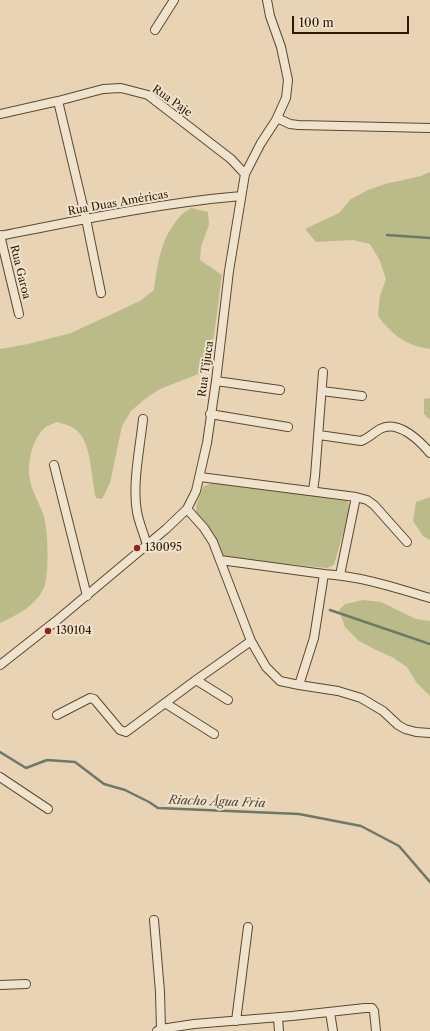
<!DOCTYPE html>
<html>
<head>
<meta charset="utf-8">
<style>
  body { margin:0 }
  #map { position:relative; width:430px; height:1031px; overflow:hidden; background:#e8d4b4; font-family:"Libre Caslon Text",serif }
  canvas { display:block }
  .scale { position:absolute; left:292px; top:16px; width:117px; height:18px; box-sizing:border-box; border:2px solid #2f1800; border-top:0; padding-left:5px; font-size:12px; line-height:14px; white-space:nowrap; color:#2f1800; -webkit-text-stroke:3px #f0e3ce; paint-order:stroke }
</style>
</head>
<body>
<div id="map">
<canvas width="430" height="1031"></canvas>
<div class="scale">100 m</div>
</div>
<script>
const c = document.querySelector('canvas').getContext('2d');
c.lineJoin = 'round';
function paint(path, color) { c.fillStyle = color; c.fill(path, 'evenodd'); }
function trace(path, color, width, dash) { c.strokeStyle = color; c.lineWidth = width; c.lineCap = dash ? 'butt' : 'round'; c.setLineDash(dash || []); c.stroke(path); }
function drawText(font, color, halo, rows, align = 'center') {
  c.font = font + ' "Libre Caslon Text",serif'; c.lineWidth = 4; c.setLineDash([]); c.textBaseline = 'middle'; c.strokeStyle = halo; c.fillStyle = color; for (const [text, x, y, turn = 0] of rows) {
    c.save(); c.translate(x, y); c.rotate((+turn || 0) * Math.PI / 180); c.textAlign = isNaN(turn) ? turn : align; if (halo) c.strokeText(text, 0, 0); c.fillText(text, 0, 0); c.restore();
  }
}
paint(new Path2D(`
  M430,172V349C406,346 391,334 378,316L380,296L386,279L380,261L370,244L353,240L316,242L305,229L339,213L351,199L368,190L385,184L421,176Z
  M191,208L208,212L209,225L201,247L200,260L222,275L210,366L206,371L160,389L145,399L131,411L122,426L110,483L102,499L96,498C91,480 92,440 75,429C70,425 63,424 57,422C54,423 49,425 46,427C33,436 26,465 30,480C32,493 41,505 44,517C48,531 50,578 43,590C34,607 17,615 0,623V349L28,344L71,333L140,301L154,290C157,266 161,239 177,220C180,215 186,211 191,208Z
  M430,398V420L424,414V399Z
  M213,482L347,499L350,509L334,565L327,568L229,558L223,556L214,537L196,512V506L203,487Z
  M430,497V540L423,536L413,521L416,502Z
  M363,600L381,602L416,619L430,621V696L416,682L407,667L392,657L376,650L359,641L345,627L339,610L345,604Z`), '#bbbb89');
trace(new Path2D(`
  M387,235L430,238
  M330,610L430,644
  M0,752L26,768L47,760L75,762L104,784L125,790L149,802L158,808L299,814L361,826L399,846L430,882`), '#6d7868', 2.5);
const minor = new Path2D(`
  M155,30L174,0
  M58,101L86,219L101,293
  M0,114L58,101L103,89L121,88L148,95L231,159L245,174
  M277,118L290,124L298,125L430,128
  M0,235L19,314
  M0,236C80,220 160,203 241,196
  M216,381L280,390
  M322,391L362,396
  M210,414L288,427
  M143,419C140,448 132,484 137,512C139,523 144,534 147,545
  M319,435L361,441C369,438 373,433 380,429C398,419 420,441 430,453
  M54,465L87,596
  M200,477L356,497L367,500L374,505L407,542
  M313,491L315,476L323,372
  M187,509L204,528L213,542L251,641L266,667L280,681L299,685L338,691L361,698L383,711L398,725L405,729L416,732L430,733
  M220,560L324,574C360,576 396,588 430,598
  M340,575L356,497
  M0,665L56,621L166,529L187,509L196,491L207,443L216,381L229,271L245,174L261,143L276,120L286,98L288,80L281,47L270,16L267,0
  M196,680L228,700
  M299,685L314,638L324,574
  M165,703L214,734
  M57,715L90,698L94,699L120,730L126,732L196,680L251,641
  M0,777L48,809
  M154,920L160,992L161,1029
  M0,985L26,984
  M330,1012L333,1031
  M278,1018L279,1031
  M236,1021L248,927
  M157,1031L161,1029L194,1024L292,1016L365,1008H372L374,1011L376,1031`);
trace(minor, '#5d472d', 10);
trace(minor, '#f0e3ce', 8);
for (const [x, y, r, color] of [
  [137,548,4,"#8f2418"],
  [48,631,4,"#8f2418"]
]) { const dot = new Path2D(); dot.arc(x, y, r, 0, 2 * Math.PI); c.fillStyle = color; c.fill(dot); trace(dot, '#f0e3ce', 1.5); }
drawText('11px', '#2f1800', '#f0e3ce', [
  ["Rua Paje",172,101,35],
  ["Rua Duas Américas",118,203,-10],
  ["Rua Garoa",20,272,76],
  ["Rua Tijuca",206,369,-82]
]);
drawText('11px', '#2f1800', '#f0e3ce', [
  ["130095",145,548],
  ["130104",56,631]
], 'left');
drawText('italic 12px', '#4e4834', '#f0e3ce', [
  ["Riacho Água Fria",217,802,2]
]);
</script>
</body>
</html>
